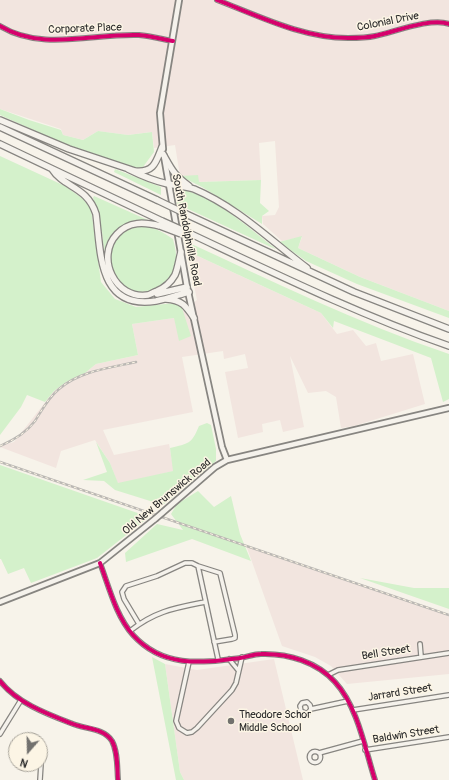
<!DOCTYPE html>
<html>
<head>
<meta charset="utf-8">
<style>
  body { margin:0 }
  #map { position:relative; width:449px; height:780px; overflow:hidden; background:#f7f3ea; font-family:Pangolin,sans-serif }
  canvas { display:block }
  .north { position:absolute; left:8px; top:732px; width:40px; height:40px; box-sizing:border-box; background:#fcf5e5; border:1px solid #a8a49b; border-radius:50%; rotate:200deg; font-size:11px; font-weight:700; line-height:16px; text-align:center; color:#2b2b2b }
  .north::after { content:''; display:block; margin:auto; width:14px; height:18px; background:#72716e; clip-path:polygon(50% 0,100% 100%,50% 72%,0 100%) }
</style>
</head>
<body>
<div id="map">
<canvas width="449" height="780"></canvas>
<div class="north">N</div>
</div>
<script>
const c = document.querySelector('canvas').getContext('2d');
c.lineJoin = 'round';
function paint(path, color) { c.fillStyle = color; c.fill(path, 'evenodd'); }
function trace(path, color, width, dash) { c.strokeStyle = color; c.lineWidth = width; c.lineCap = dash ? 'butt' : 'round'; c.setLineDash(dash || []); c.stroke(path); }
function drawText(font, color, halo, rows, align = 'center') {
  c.font = font + ' Pangolin,sans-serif'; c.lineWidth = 3; c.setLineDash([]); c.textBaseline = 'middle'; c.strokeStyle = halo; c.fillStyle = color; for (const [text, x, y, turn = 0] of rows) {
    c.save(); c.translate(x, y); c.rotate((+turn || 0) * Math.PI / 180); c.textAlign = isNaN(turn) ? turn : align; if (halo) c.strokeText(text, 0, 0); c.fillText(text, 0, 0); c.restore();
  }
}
paint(new Path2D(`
  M0,0H449V311L360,277L298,248L302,237L282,241L263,224L262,216L275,215L279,207L275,141L259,143L261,180L198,182L180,176L175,145L154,148L152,132L128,135L98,131L83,140L63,135L61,129L0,109Z
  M187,251L321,313L337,334L353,330L366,346L376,343L381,361L413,354L425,404L354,426L341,428L336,397L326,391L308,393L290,356L304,427L283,432L280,420L262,424L263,432L238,438L225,372L248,368L245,354L224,359L223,351L182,357L193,412L103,430L114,455L169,444L174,471L118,484L110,463L95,440L61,451L56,468L0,447V446L14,442L54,391L66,382L85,373L96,364L138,355L132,324L174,318L197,300Z
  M246,545L449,615V674L347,684L331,666L315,657L282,646Z
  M274,659L303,780H184L180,772L165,664L197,670Z`), '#f2e5df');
paint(new Path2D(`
  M0,109L29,120L61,130L63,135L83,140L98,131L128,135L152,132L154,152L143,167L136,169L60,142L0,115Z
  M0,156L65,186L83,199L91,209L101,282L115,299L136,307L175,303L182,308L191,336L179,341L174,318L132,324L138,355L96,364L85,373L66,382L54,391L45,402L27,395L21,407L0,435Z
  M115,169L161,187V195L114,172Z
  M198,175L199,182L261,180L260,203L269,211L262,216V224L202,187L180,176Z
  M176,188C214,195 246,226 276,249L273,248L177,204Z
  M94,196L150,221C130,219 124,228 110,240H108L104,251L102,231H101L98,211L93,198Z
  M139,225C152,226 163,232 173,239C175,247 177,255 176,263C175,280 157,292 141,292C121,291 106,269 111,250C115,236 125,229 139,225Z
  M302,236L298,248L360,277L449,311V318L357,284L306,261L279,242Z
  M185,241C272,281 358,323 449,354V399L443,402L431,358L334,321L333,328L321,313L187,251Z
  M207,423L211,425L216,449V461L163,505L115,490L104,481L83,480L107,472L96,442L110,463L118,483L173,471L170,448C189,443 191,445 199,426Z
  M0,465L149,517L97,558L31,583L24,568L8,574L1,559H0Z
  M198,491L214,507L231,496L240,534L251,561L192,539L126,562L125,553L157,524L183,530L171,514L177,504Z
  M360,578L414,588H449V609Z
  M152,657L165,664L180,772L184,780H176Z`), '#d4f1cb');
const minor = new Path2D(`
  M217,0C259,16 302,38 348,38C357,38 366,38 375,36C394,32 432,17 449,24
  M0,26C42,52 94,33 139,35C150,36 162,39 173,41
  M100,563C109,587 116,616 133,635C163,668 200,663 240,658C247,657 254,654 261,654C288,653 317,662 335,682C358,707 365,749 375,780
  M198,566L218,659
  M139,624L124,599L122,592L126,586L157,576L185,563H192L198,566L220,573L235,635V638L232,639L214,642
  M130,631C155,611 175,608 205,602
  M420,644L421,656
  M229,659L238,670
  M189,662L176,721L179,728L187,733L192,732L197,728L232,690L236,683L242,657
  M328,675L338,670L449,653
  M0,681C17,703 47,714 73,724C85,729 104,728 112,741C118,752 117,768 118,780
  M311,709L310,705L307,702L302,703L300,706L301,711L305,713H308L311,709L348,701
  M353,710L449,695
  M0,734L21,700
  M365,750L449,737
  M309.5 757a5.5 5.5 0 1 1 11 0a5.5 5.5 0 1 1-11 0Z
  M319,753L363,741
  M40,780L41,764`);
const major = new Path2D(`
  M163,149L160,113L179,0
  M164,156L187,287L222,447L227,460
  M162,513L215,467L227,460L449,408
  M0,602L100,563L155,519`);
const highway = new Path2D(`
  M0,120L69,149L135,171C154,173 156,162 162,147
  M0,127L157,200
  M0,144L162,221
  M163,154C172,170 174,175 189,186
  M52,169C64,188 87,186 96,214C101,253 98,310 156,301C167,299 178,295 189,292
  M128,169C140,175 154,181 168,184C177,186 185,186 194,189C237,207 270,240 307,268
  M186,214L354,292L449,329
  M160,226C144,222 129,221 117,234C95,257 115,300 148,295C151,294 154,292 157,291C164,288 171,282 175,275C178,268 179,259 181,252
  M181,234H191C276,274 360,315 449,346
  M157,294L187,287
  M166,299C182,300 186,306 194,318`);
trace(minor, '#878581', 6);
trace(major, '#878581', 8);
trace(highway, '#878581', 8);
trace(minor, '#f5f2ec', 3.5);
trace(major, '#f5f2ec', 4.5);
trace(highway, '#f5f2ec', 5.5);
const rail = new Path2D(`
  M0,446C14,440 26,433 35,421C42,410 48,398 59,389C80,371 109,368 136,362
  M0,462L449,615`);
trace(rail, '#bbb8b4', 2.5);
trace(rail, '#fcf5e5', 1, [3]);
const majorBridge = new Path2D(`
  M155,519L162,513`);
const highwayBridge = new Path2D(`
  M157,200L186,214
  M162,221L191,234
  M160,226L181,234`);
trace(majorBridge, '#878581', 8, []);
trace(highwayBridge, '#878581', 8, []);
trace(majorBridge, '#f5f2ec', 4.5);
trace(highwayBridge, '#f5f2ec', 5.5);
trace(new Path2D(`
  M217,0C259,16 302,38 348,38C357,38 366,38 375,36C394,32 432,17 449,24
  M0,26C42,52 94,33 139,35C150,36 162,39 173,41
  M100,563C109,587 116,616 133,635C163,668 200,663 240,658C247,657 254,654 261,654C288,653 317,662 335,682C358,707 365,749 375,780
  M0,681C17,703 47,714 73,724C85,729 104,728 112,741C118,752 117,768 118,780`), '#d6006c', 4);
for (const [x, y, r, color] of [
  [231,721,4,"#72716e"]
]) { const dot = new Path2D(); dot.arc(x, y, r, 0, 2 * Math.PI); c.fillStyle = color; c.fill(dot); trace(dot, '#fcf5e5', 1.5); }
drawText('11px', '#2b2b2b', '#fcf5e5', [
  ["Colonial Drive",388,22,-11],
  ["Corporate Place",85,29,-2],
  ["South Randolphville Road",186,230,79],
  ["Old New Brunswick Road",167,497,-40],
  ["Bell Street",386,653,-9],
  ["Jarrard Street",400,693,-9],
  ["Baldwin Street",406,735,-9]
]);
drawText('11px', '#2b2b2b', '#fcf5e5', [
  ["Theodore Schor",239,715],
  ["Middle School",239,728]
], 'left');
</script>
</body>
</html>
